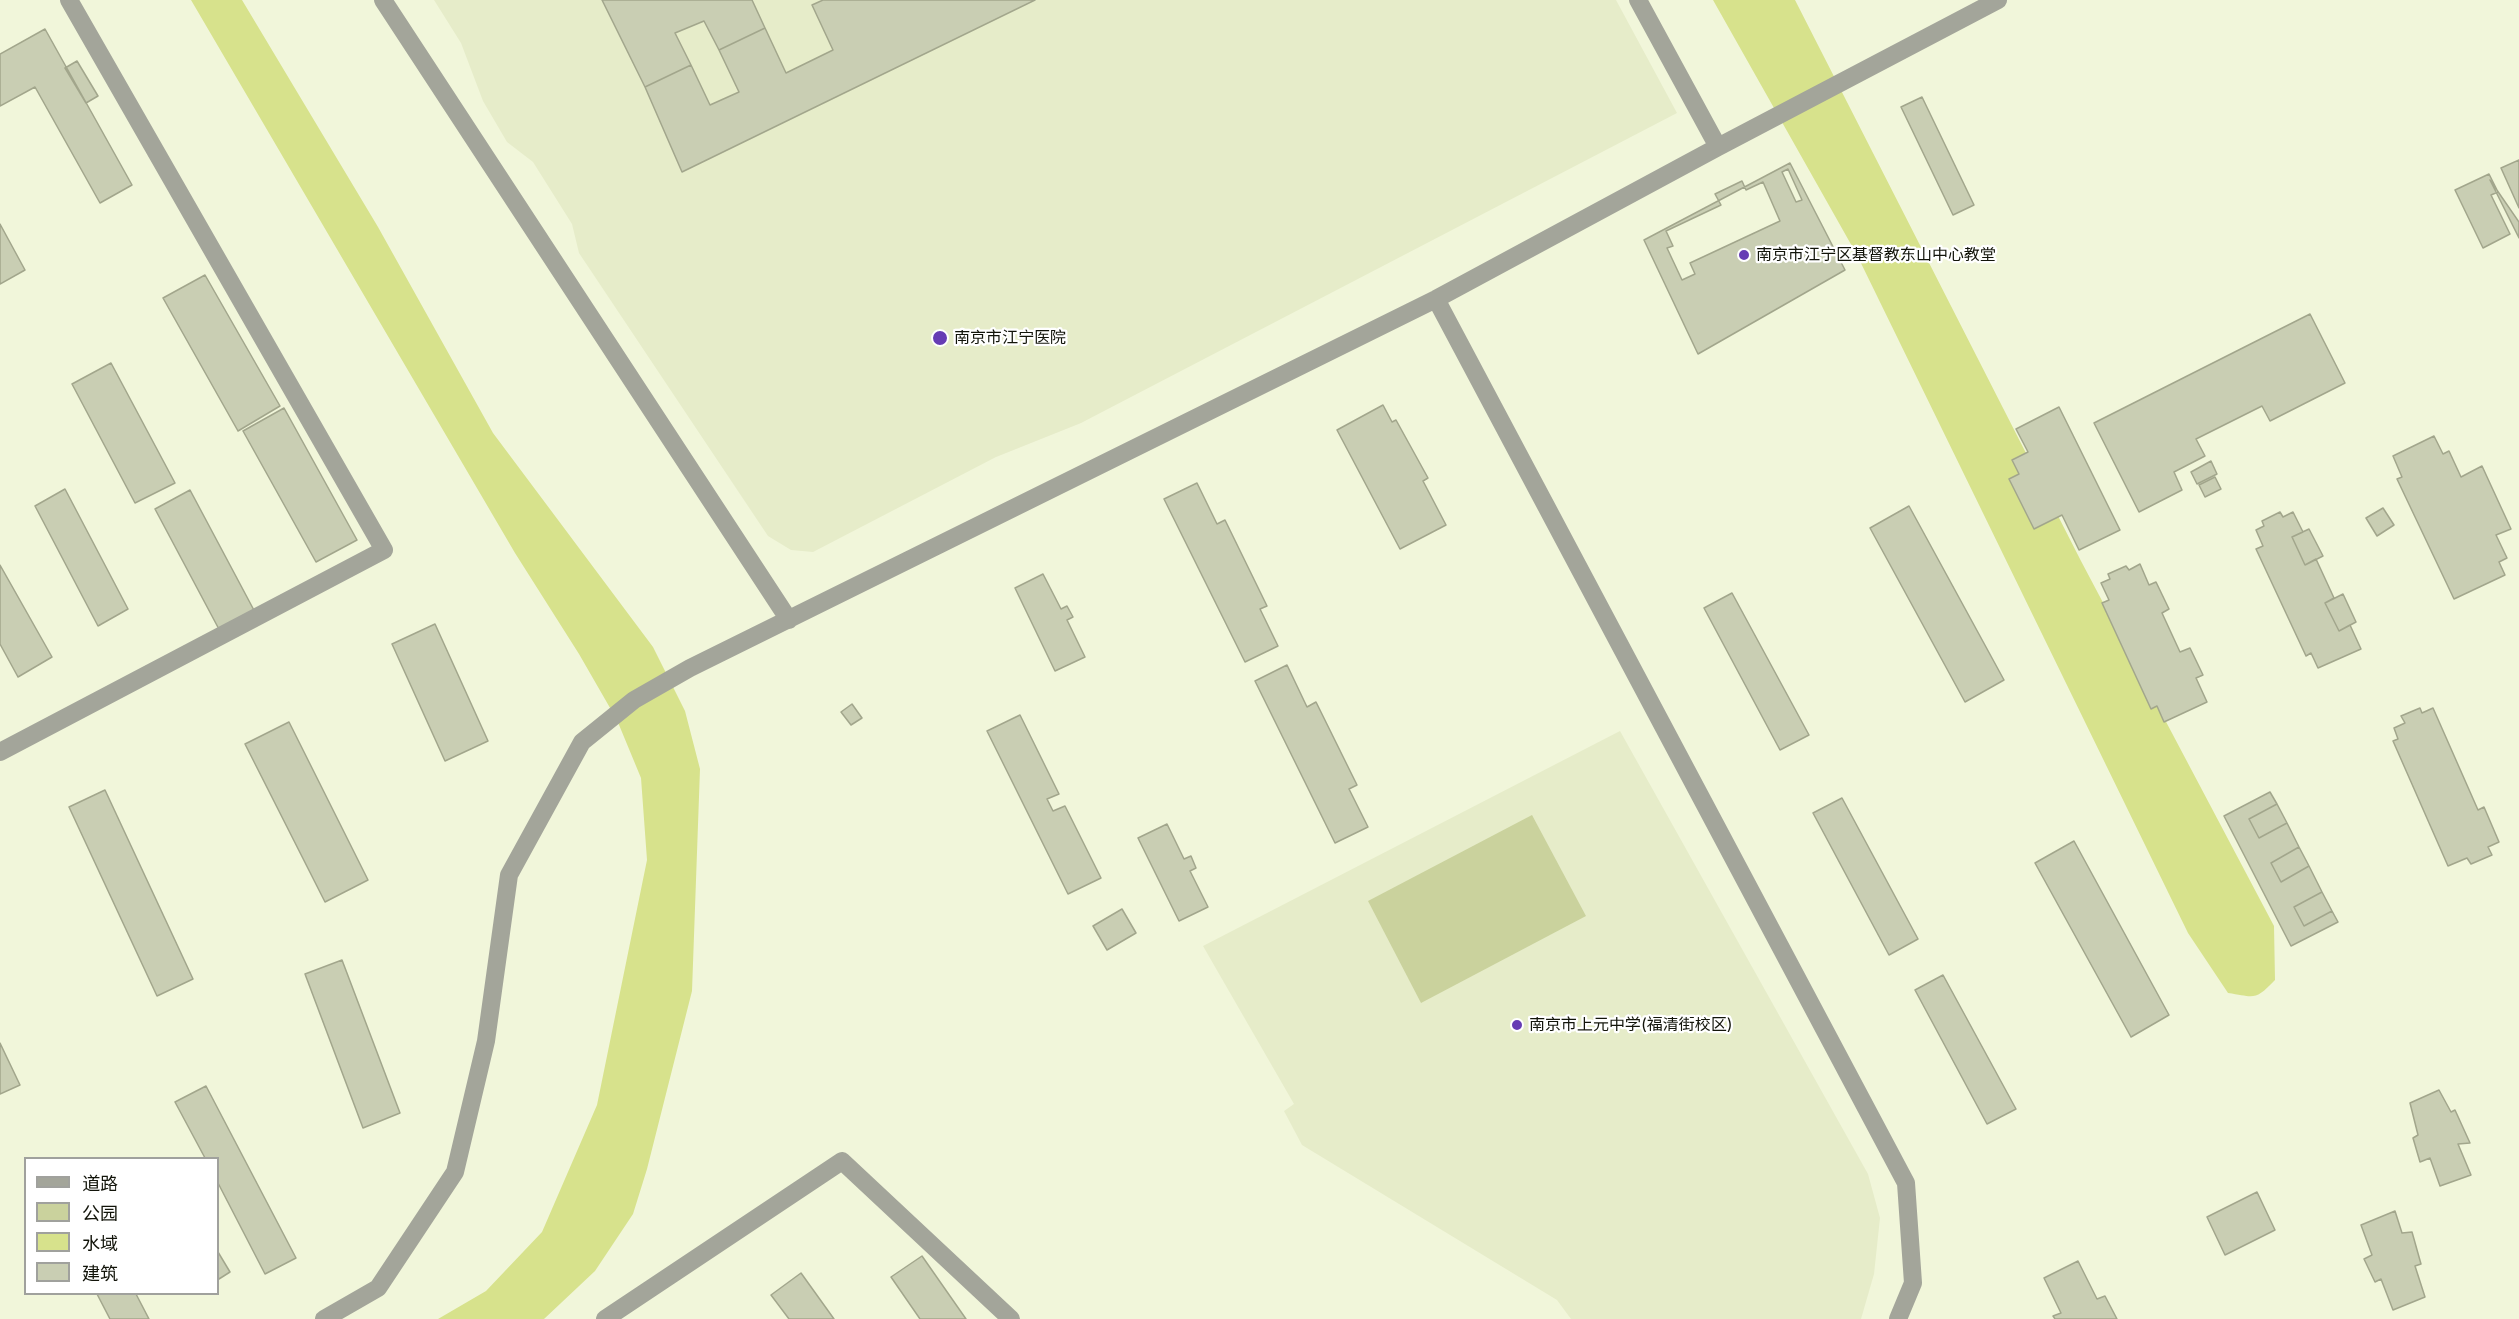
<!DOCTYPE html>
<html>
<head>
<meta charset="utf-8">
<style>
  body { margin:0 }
  #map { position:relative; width:2519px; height:1319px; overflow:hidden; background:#f1f6da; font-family:Inter,"Noto Sans SC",sans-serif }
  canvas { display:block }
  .legend { position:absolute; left:24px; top:1157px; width:195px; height:138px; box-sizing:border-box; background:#fff; border:2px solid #a0a19d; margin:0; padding:8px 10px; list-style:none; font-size:18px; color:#12140a }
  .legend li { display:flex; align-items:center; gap:12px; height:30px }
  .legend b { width:30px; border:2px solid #a0a19d }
</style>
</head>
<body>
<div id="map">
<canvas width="2519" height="1319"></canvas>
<ul class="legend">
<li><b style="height:8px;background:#a3a59a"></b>道路</li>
<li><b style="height:16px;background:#cad29d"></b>公园</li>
<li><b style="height:16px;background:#d7e28c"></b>水域</li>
<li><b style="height:16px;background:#c9ceb3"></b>建筑</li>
</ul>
</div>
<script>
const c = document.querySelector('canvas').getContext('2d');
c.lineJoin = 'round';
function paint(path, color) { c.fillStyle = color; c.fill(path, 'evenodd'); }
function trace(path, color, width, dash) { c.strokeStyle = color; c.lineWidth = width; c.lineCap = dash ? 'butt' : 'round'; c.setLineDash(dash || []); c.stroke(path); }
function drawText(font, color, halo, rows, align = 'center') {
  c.font = font + ' Inter,"Noto Sans SC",sans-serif'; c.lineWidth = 4.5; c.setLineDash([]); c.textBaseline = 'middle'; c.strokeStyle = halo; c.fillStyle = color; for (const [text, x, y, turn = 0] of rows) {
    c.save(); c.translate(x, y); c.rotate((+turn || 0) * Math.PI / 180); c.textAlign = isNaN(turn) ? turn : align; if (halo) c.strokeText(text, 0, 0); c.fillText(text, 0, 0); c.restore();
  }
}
paint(new Path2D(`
  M434,0H1616L1677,113L1081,423L996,457L813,552L791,550L768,536L579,253L572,224L533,162L507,142L483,101L461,43Z
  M1620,731L1868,1174L1880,1218L1874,1274L1861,1319H1571L1557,1300L1302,1145L1284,1111L1294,1104L1203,946Z`), '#e6ecc9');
paint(new Path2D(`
  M1532,815L1586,916L1421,1003L1368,901Z`), '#cad29d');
paint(new Path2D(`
  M191,0H242L378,227L493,433L653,647L685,711L700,769L692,991L647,1169L633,1214L595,1271L544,1319H438L486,1291L542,1232L597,1105L647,860L641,778L617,720L579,654L515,553Z
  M1713,0H1795L2081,561L2274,926L2275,980C2255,1001 2255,997 2228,993L2188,933L1857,255Z`), '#d7e28c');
const building = new Path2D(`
  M602,0H752L765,28L719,50L704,21L675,33L691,65L645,87Z
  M823,0H1035L682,172L645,87L691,65L710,105L739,92L719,50L765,28L786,73L833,50L812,5Z
  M45,29L132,185L100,203L35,87L0,106V54Z
  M77,61L98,96L86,103L65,68Z
  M1922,97L1974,205L1953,215L1901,107Z
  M2519,160V208L2501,168Z
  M1790,163L1845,270L1698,354L1644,240Z
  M1788,169L1802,200L1796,202L1782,172Z
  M2489,174L2498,192L2491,195L2510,234L2483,248L2455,190Z
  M2490,180L2519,222V238Z
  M1742,181L1746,190L1763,182L1780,221L1690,263L1695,274L1682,280L1667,248L1673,246L1666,231L1721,205L1715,194Z
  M0,224L25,270L0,284Z
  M205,275L280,406L238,431L163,298Z
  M2310,314L2345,383L2270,421L2262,406L2196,439L2205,456L2174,472L2182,490L2139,512L2094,423Z
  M111,363L175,483L135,503L72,384Z
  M1383,405L1392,422L1396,420L1428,478L1423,481L1446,525L1400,549L1337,430Z
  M2059,407L2120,530L2079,550L2062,515L2034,529L2009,479L2019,474L2012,460L2028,452L2016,429Z
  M284,408L357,540L316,562L243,431Z
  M2434,436L2443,454L2449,451L2461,477L2482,466L2511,529L2496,535L2507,558L2499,562L2505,575L2454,599L2397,479L2402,477L2393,456Z
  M2211,461L2217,474L2197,484L2191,472Z
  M2215,477L2221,489L2205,497L2199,485Z
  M1197,483L1217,524L1225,520L1267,606L1260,609L1278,646L1245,662L1164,499Z
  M65,489L128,609L98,626L35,506Z
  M190,490L256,614L221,633L155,509Z
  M1909,506L2004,680L1965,702L1870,528Z
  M2383,508L2394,525L2377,536L2366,518Z
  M2280,512L2283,517L2293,512L2303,532L2292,537L2305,565L2316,559L2334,598L2325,603L2339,631L2350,625L2361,649L2318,668L2311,653L2306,656L2256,549L2263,546L2256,530L2264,526L2262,521Z
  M2309,529L2323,556L2305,565L2292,537Z
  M2140,564L2149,585L2156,582L2169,609L2162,613L2180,652L2190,648L2203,675L2196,678L2207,702L2164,722L2157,706L2151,709L2102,603L2109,600L2101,583L2110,579L2108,574L2126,566L2129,570Z
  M0,565L52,657L18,677L0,644Z
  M1043,574L1061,609L1067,606L1073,617L1067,620L1085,657L1055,671L1015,588Z
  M1732,593L1809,735L1780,750L1704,608Z
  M2343,594L2356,622L2339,631L2325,603Z
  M435,624L488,741L445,761L392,644Z
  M1287,665L1307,707L1316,702L1357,785L1349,789L1368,827L1335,843L1255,681Z
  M852,704L862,718L851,725L841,712Z
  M2420,708L2422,713L2433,708L2478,810L2484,807L2499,842L2488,847L2492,855L2471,864L2467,858L2448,866L2393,741L2398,739L2394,728L2405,723L2401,716Z
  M1020,715L1059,794L1047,799L1053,811L1065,806L1101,878L1068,894L987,731Z
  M289,722L368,880L325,902L245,744Z
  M105,790L193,979L157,996L69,807Z
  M2270,792L2277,804L2249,819L2259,838L2287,823L2299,847L2271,863L2281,882L2309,866L2322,892L2294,907L2304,926L2332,911L2338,922L2291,946L2224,816Z
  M1842,798L1918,939L1889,955L1813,813Z
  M2277,804L2287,823L2259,838L2249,819Z
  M1167,824L1184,859L1191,856L1196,868L1190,871L1208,907L1179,921L1138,838Z
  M2074,841L2169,1015L2131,1037L2035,863Z
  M2299,847L2309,866L2281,882L2271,863Z
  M2322,892L2332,911L2304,926L2294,907Z
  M1122,909L1136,933L1107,950L1093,926Z
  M342,960L400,1113L363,1128L305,974Z
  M1943,975L2016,1109L1987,1124L1915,990Z
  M0,1043L20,1085L0,1094Z
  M206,1086L296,1258L265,1274L218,1183V1158H205L175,1102Z
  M2439,1090L2451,1112L2455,1110L2470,1143L2458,1144L2471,1175L2440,1186L2430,1158L2420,1162L2413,1138L2418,1135L2410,1103Z
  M2257,1192L2275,1230L2225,1255L2207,1217Z
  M2395,1211L2402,1233L2412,1232L2421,1264L2415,1266L2425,1297L2393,1310L2381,1279L2375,1282L2364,1259L2372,1255L2361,1225Z
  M218,1252L230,1272L219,1279L218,1277Z
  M922,1256L966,1319H920L891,1277Z
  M2078,1261L2097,1299L2105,1296L2117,1319H2055L2053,1316L2061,1313L2044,1278Z
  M801,1273L834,1319H789L771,1295Z
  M97,1294H136L149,1319H110Z`);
paint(building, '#c9ceb3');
trace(building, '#a2a68c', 1.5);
trace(new Path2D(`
  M383,0L789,620
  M1638,0L1718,147
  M1436,299L1906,1183L1913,1283L1898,1319
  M0,752L384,550L69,0
  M324,1319L378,1288L455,1172L486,1041L509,875L582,742L634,700L690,668L1436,299L1718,147L1998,0
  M605,1319L842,1161L1011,1319`), '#a3a59a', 18);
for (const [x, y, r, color] of [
  [1744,255,6,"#663cb4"],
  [940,338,8,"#663cb4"],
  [1517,1025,6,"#663cb4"]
]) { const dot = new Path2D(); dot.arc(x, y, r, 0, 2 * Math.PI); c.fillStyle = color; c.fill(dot); trace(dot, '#fff', 2); }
drawText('16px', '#12140a', '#fff', [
  ["南京市江宁区基督教东山中心教堂",1756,255],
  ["南京市江宁医院",954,338],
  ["南京市上元中学(福清街校区)",1529,1025]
], 'left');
</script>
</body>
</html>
